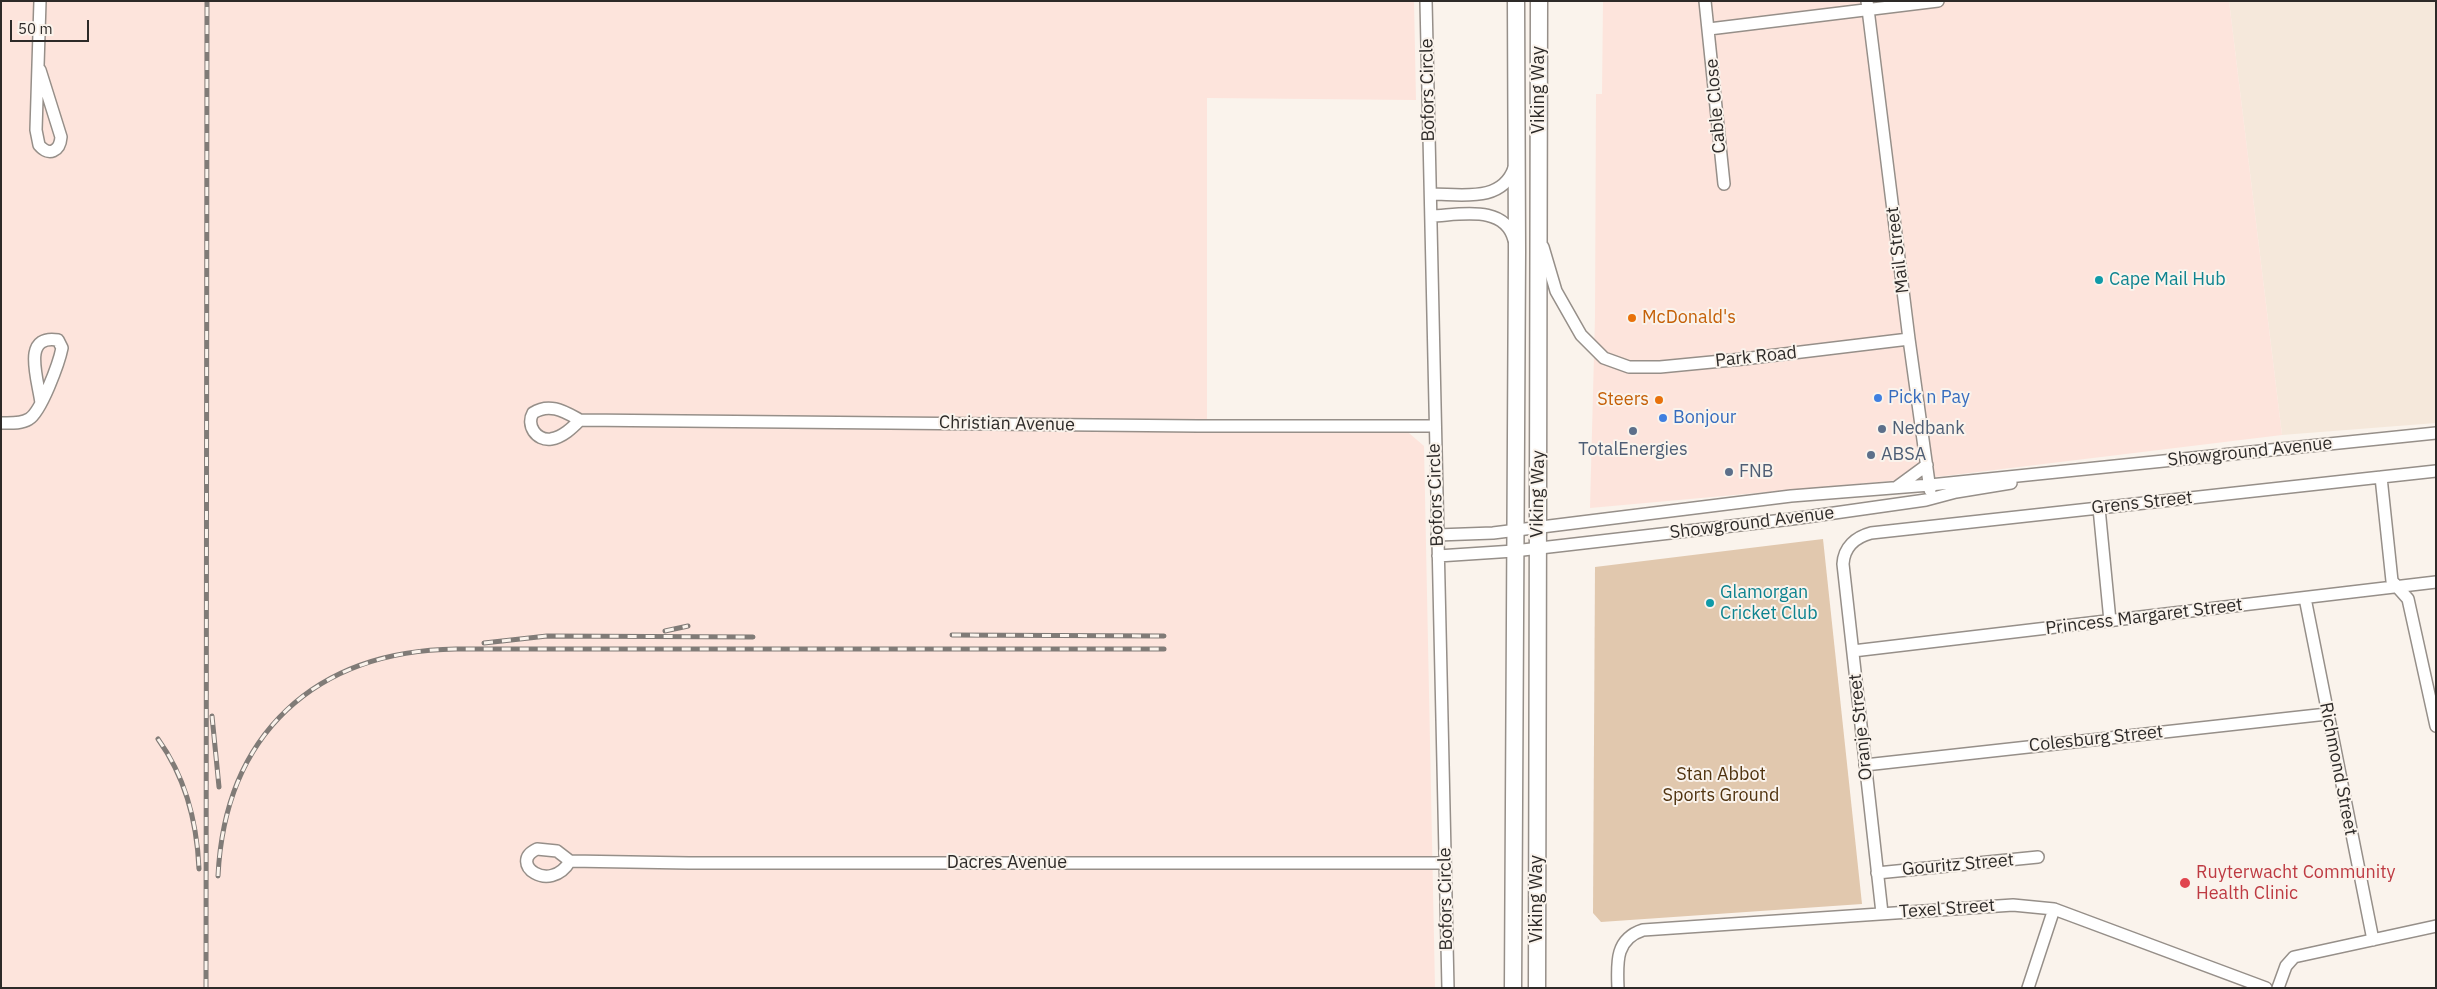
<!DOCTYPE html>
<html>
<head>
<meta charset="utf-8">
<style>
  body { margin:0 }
  #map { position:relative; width:2437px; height:989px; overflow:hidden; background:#faf3ec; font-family:"IBM Plex Sans",sans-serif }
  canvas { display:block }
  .frame { position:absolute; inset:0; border:2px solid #2d2a28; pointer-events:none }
  .scale { position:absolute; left:10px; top:20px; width:79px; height:22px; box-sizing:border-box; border:2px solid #2d2a28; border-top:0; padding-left:6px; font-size:15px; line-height:18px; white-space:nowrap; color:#2d2a28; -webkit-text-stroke:4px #faf3ec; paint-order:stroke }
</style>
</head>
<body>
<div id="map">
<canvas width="2437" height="989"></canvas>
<div class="frame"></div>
<div class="scale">50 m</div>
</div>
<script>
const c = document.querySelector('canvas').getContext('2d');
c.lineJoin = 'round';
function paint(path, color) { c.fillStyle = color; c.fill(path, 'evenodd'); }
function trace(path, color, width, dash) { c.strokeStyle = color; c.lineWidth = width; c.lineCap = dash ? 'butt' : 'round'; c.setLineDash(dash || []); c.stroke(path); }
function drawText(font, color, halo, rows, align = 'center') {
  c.font = font + ' "IBM Plex Sans",sans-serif'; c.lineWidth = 4; c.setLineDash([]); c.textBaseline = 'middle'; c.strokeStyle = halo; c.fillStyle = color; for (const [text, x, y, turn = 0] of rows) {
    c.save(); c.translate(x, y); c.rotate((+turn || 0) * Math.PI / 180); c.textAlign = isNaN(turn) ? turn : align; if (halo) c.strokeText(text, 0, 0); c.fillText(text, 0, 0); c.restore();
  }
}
paint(new Path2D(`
  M2229,1H2436V423L2282,435Z`), '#f5e8db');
paint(new Path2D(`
  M1,1H1414L1416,100L1207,98V433L1402,427L1424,446L1435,988H1Z
  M1603,1H2229L2282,435L1945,476L1590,508L1595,317L1596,94H1602Z`), '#fde4dc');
paint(new Path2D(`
  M1823,539L1862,904L1601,922L1593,913L1595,567Z`), '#e1c8ae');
const street = new Path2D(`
  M1426,1L1448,988
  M1705,1L1724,184
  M1867,1L1909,339L1930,490
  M1709,29L1938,1
  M40,70L61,137C60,151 49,157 39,145L36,130L40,1
  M1431,194C1461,194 1502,203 1514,168
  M1431,216C1460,215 1505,204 1514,240
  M1543,247L1556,291L1581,335L1604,358L1629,367H1660L1743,359L1909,339
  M580,420C572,428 563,437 551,439C536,441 526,425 533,413C550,402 565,412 580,420L1198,426H1435
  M1,423C10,423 21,424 29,419C41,412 59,363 62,348L58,340C21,334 38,379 41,403
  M2381,477L2392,581L2408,599L2436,726
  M1897,487L1927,465
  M2099,508L2110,621
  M1437,535L1493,533L1791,496L1930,485L2436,433
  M1438,556L1514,551L1792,519L1926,500L1956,492L2011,483
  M2305,598L2373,940
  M1853,651L2436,582
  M1865,765L2327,714
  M537,849L557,851L570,861C550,895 507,863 537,849Z
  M570,861L689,863H1445
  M1877,873L2038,857
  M1882,913L1843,564C1844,547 1856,537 1871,533L2436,471
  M1618,988C1617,963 1615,939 1643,930L2013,905L2054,909L2266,988
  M2028,988L2054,909
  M2278,988L2286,966L2294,957L2436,926`);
const secondary = new Path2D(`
  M1513,988L1517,252L1516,1
  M1537,988L1539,1`);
trace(street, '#968f89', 14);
trace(secondary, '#968f89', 19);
trace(street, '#fff', 11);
trace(secondary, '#fff', 16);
const rail = new Path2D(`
  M665,631L688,626
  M952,635L1164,636
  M484,643L547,636L753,637
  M212,716L219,787
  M158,739C186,778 197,822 199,869
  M218,876C225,734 315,651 456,649H1164
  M206,988L207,1`);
trace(rail, '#807b77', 5);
trace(rail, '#faf3ec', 3, [9]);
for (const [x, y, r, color] of [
  [2099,280,5,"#0f9aa8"],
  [1632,318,5,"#e8710a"],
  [1878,398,5,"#3f7fe0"],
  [1659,400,5,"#e8710a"],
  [1663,418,5,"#3f7fe0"],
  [1882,429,5,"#5c6f8a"],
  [1633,431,5,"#5c6f8a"],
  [1871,455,5,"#5c6f8a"],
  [1729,472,5,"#5c6f8a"],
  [1710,603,5,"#0f9aa8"],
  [2185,883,6,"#e0444e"]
]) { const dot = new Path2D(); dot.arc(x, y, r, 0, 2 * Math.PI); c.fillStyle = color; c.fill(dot); trace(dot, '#faf3ec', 2); }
drawText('18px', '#2d2a28', '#faf3ec', [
  ["Bofors Circle",1428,90,-91],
  ["Viking Way",1539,90,-90],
  ["Cable Close",1716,106,-95],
  ["Mail Street",1898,250,-97],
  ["Park Road",1756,357,-6],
  ["Christian Avenue",1007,424,1],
  ["Showground Avenue",2250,452,-6],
  ["Viking Way",1538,494,-89],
  ["Bofors Circle",1436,495,-92],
  ["Grens Street",2142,503,-6],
  ["Showground Avenue",1752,523,-7],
  ["Princess Margaret Street",2144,617,-7],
  ["Oranje Street",1861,727,-96],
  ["Colesburg Street",2096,739,-6],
  ["Richmond Street",2338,769,79],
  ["Dacres Avenue",1007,863],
  ["Gouritz Street",1958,865,-5],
  ["Bofors Circle",1446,899,-91],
  ["Viking Way",1537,899,-90],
  ["Texel Street",1947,909,-4]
]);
drawText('18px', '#0d838f', '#faf3ec', [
  ["Cape Mail Hub",2109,280],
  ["Glamorgan",1720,593],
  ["Cricket Club",1720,614]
], 'left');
drawText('18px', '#c56008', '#faf3ec', [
  ["McDonald's",1642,318],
  ["Steers",1649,400,"right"]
], 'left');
drawText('18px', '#366cbe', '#faf3ec', [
  ["Pick n Pay",1888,398],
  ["Bonjour",1673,418]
], 'left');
drawText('18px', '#4e5e75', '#faf3ec', [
  ["Nedbank",1892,429],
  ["TotalEnergies",1633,450,"center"],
  ["ABSA",1881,455],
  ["FNB",1739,472]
], 'left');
drawText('18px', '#50330f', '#faf3ec', [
  ["Stan Abbot",1721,775],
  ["Sports Ground",1721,796]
]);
drawText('18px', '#be3a42', '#faf3ec', [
  ["Ruyterwacht Community",2196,873],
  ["Health Clinic",2196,894]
], 'left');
</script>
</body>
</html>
